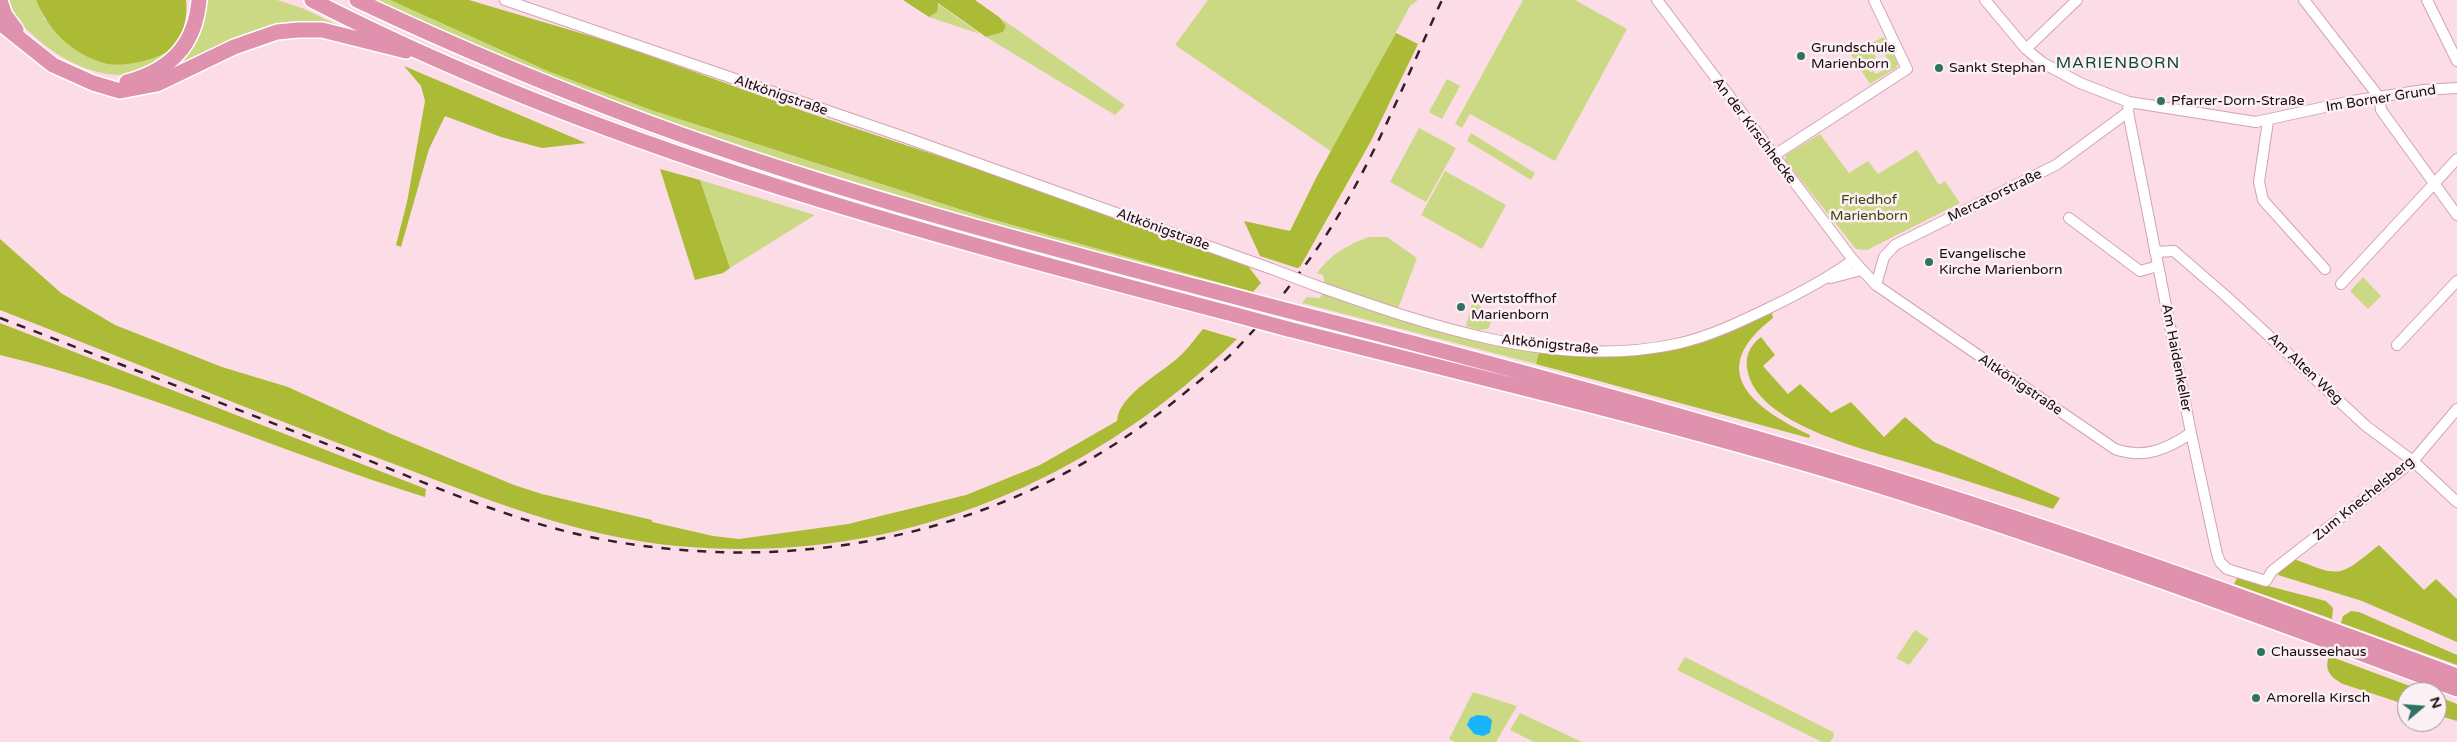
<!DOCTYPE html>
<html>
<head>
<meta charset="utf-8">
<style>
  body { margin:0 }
  #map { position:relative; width:2457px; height:742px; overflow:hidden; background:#fcdde7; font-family:"Varela Round",sans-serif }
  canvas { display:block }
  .north { position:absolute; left:2397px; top:682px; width:50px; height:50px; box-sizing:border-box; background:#fbf0f4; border:1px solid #a19499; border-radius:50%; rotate:72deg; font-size:14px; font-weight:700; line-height:20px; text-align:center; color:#1a0910 }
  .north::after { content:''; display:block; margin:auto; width:18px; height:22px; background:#307364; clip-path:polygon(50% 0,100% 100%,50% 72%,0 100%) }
</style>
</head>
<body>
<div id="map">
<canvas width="2457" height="742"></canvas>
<div class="north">N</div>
</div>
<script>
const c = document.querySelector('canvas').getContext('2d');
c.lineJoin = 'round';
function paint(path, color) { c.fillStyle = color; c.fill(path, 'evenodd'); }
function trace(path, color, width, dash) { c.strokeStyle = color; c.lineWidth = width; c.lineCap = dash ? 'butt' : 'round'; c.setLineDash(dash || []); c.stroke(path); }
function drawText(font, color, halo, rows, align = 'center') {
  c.font = font + ' "Varela Round",sans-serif'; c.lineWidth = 5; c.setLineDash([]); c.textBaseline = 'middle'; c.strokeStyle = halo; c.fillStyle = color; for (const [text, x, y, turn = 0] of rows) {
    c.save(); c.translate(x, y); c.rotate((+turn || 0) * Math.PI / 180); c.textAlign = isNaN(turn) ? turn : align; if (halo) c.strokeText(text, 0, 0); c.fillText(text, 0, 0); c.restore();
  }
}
paint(new Path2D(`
  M7,0H36L45,20L157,56L173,48C168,53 163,61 157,65C118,90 64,64 34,36C23,26 10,15 7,0Z
  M204,0H277L302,8L344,28L295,26L169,70Z
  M375,0H390L550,72L651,110L984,217L1253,292L1017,231L763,154L655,117L511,61Z
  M1208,0H1418L1410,6L1332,152L1175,45Z
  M1523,0H1575L1627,29L1555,161L1470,114L1462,128L1455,124Z
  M937,3L980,34L929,17L937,12Z
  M999,17L1125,105L1115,115L986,37L1003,32L1006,26Z
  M1884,37L1898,64L1896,68L1870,84L1850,53ZM1881,47L1891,66L1876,74L1873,71L1870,72L1865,64L1876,58L1873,51Z
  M1447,79L1460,86L1442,119L1429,112Z
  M1419,128L1456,148L1426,202L1390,182Z
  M1471,133L1535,173L1531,180L1467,141Z
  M1820,134L1849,173L1868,161L1878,174L1917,150L1939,185L1945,181L1960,203L1867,250L1856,249L1785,160L1786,155Z
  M1445,171L1506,205L1482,249L1421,215Z
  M700,180L815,215L730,268Z
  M1369,237H1387L1417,258L1398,309L1325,285L1323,275L1317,273C1331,254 1347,245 1369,237Z
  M2363,277L2381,296L2368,309L2350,291Z
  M1324,291L1539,352L1536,364L1302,303L1307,297L1320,298Z
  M1474,296L1491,323L1488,329L1479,330L1466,326Z
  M1915,630L1929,639L1909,665L1896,658Z
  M1685,657L1833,732L1834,736L1830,742H1822L1677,670Z
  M1473,692L1517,706L1496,742H1455L1449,739Z
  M1520,713L1582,742H1534L1510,730Z`), '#cbd985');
paint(new Path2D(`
  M36,0H186C188,15 184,35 173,47C161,60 121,68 104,63C71,53 49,31 36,0Z
  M390,0H469L614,43L806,112L987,172L1248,266L1261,283L1253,292L984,217L651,110L550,72Z
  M903,0H975L999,17L1006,26L1003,32L986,37L938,3L937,12L929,17Z
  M1396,33L1418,44L1371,141L1300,267L1297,268L1260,256L1244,221L1290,231L1316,178Z
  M404,66L586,143L542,148L501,137L445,116L429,149L401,247L396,245L407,202L425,101L421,86Z
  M660,169L700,180L730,268L723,273L695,280Z
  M0,239L61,293L115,325L222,367L288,387L391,434L514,485L542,494L652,520V522L713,536L739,539L848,524L966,495L1040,465L1117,421C1119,393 1165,372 1183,353C1190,346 1196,337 1203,329L1237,339C1085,487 890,566 677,546C579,537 485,499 394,464C262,415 131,361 0,310Z
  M1772,313L1773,318C1704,371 1753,408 1810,435L1809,438L1536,364L1539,352C1590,356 1641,359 1691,346C1720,339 1745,324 1772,313Z
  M0,323L426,489L425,497C282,453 145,389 0,355Z
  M1761,337L1775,355L1763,366L1788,394L1800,384L1831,413L1851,402L1884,437L1905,417L1934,442L2060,498L2053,509C2011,495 1968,481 1926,468C1877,452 1761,428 1748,373C1744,358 1749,346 1761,337Z
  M2379,545L2424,590L2436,579L2457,599V642L2362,601L2278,575V572L2294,559C2342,578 2339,577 2379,545Z
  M2237,578L2326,601L2333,608L2332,619L2234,584Z
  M2351,611L2359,612L2457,655V665L2341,623L2343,616Z
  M2329,656L2426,692H2407V705L2343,684C2330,677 2324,670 2329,656Z
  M2437,696L2457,704V721L2437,715Z`), '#abbb35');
paint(new Path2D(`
  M1477,715L1487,716L1492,720L1490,733L1483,736L1474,734L1467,725L1470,718Z`), '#19b5fc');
const minor = new Path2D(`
  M505,0L904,137L1272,269
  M1657,0L1853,260L1876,285L2115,449C2144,459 2166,450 2191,433
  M1985,0L2026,49L2043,63L2080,83L2129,102L2256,122L2352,101L2424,90L2457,88
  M2304,0L2379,97L2381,110L2457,215
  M2427,0L2457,61
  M2026,49L2077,0
  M2129,102L2128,112L2191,433L2217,554L2220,562L2227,569L2266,581L2272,571L2413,461L2457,409
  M2268,121L2259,182L2263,200L2325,269
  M1773,156L1907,69L1874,0
  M2069,218L2140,271L2158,266
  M2155,252L2174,251L2227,297L2366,426L2413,461L2457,502
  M1831,278L1861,270
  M2341,284L2457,159
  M1314,285C1427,325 1555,370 1676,344C1709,337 1740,322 1771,307C1800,293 1827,279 1853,260
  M1876,285L1884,257L1895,245L2056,165L2128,112
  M2397,345L2457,281`);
const highway = new Path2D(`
  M312,0C601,149 923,233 1236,315
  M357,0C452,45 550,86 649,123C844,195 1046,247 1247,300
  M0,1L5,15L16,30
  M0,23L53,65L93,83L120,91L157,84L234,47L277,32L298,30H322L406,51
  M127,82C170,70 195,46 199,0
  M1297,313C1492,363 1687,416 1880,475C2075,535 2266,605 2457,676
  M1288,329C1485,379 1683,425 1877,485C2072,546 2265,618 2457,689`);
trace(minor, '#d3a2b3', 12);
trace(highway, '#fff', 18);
trace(minor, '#fff', 10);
trace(highway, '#df91ad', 15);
trace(new Path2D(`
  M0,318C117,363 234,408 350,453C426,483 502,517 581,535C797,582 1017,534 1187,391C1205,376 1225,362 1240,345C1264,320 1286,291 1306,264C1365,185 1401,89 1442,0`), '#322027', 2.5, [9, 9]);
const minorBridge = new Path2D(`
  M1272,269L1314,285`);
const highwayBridge = new Path2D(`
  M1247,300L1297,313
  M1236,315L1288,329`);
trace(minorBridge, '#d3a2b3', 12, []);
trace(highwayBridge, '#fff', 18, []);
trace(minorBridge, '#fff', 10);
trace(highwayBridge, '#df91ad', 15);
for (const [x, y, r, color] of [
  [1801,56,5,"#307364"],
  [1939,68,5,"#307364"],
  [2161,101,5,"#307364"],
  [1929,262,5,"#307364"],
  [1461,307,5,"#307364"],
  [2261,652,5,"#307364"],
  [2256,698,5,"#307364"]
]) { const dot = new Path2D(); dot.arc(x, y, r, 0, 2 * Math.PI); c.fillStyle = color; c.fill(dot); trace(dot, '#fbf0f4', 2); }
drawText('14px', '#1a0910', '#fbf0f4', [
  ["Grundschule",1811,48],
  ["Marienborn",1811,64],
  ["Sankt Stephan",1949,68],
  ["Pfarrer-Dorn-Straße",2171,101],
  ["Evangelische",1939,254],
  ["Kirche Marienborn",1939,270],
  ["Wertstoffhof",1471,299],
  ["Marienborn",1471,315],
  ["Chausseehaus",2271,652],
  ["Amorella Kirsch",2266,698]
], 'left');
drawText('14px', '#1a0910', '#fbf0f4', [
  ["Altkönigstraße",781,96,19],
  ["Im Borner Grund",2381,99,-9],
  ["An der Kirschhecke",1754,131,53],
  ["Mercatorstraße",1995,196,-26],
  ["Altkönigstraße",1163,230,20],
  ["Altkönigstraße",1550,345,6],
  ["Am Haidenkeller",2176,358,79],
  ["Am Alten Weg",2305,369,43],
  ["Altkönigstraße",2020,385,34],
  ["Zum Knechelsberg",2364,499,-39]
]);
drawText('14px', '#3c420d', '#fbf0f4', [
  ["Friedhof",1869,200],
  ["Marienborn",1869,216]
]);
c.letterSpacing = '1px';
drawText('16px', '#10483d', '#fbf0f4', [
  ["MARIENBORN",2118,64]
]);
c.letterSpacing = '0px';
</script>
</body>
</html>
